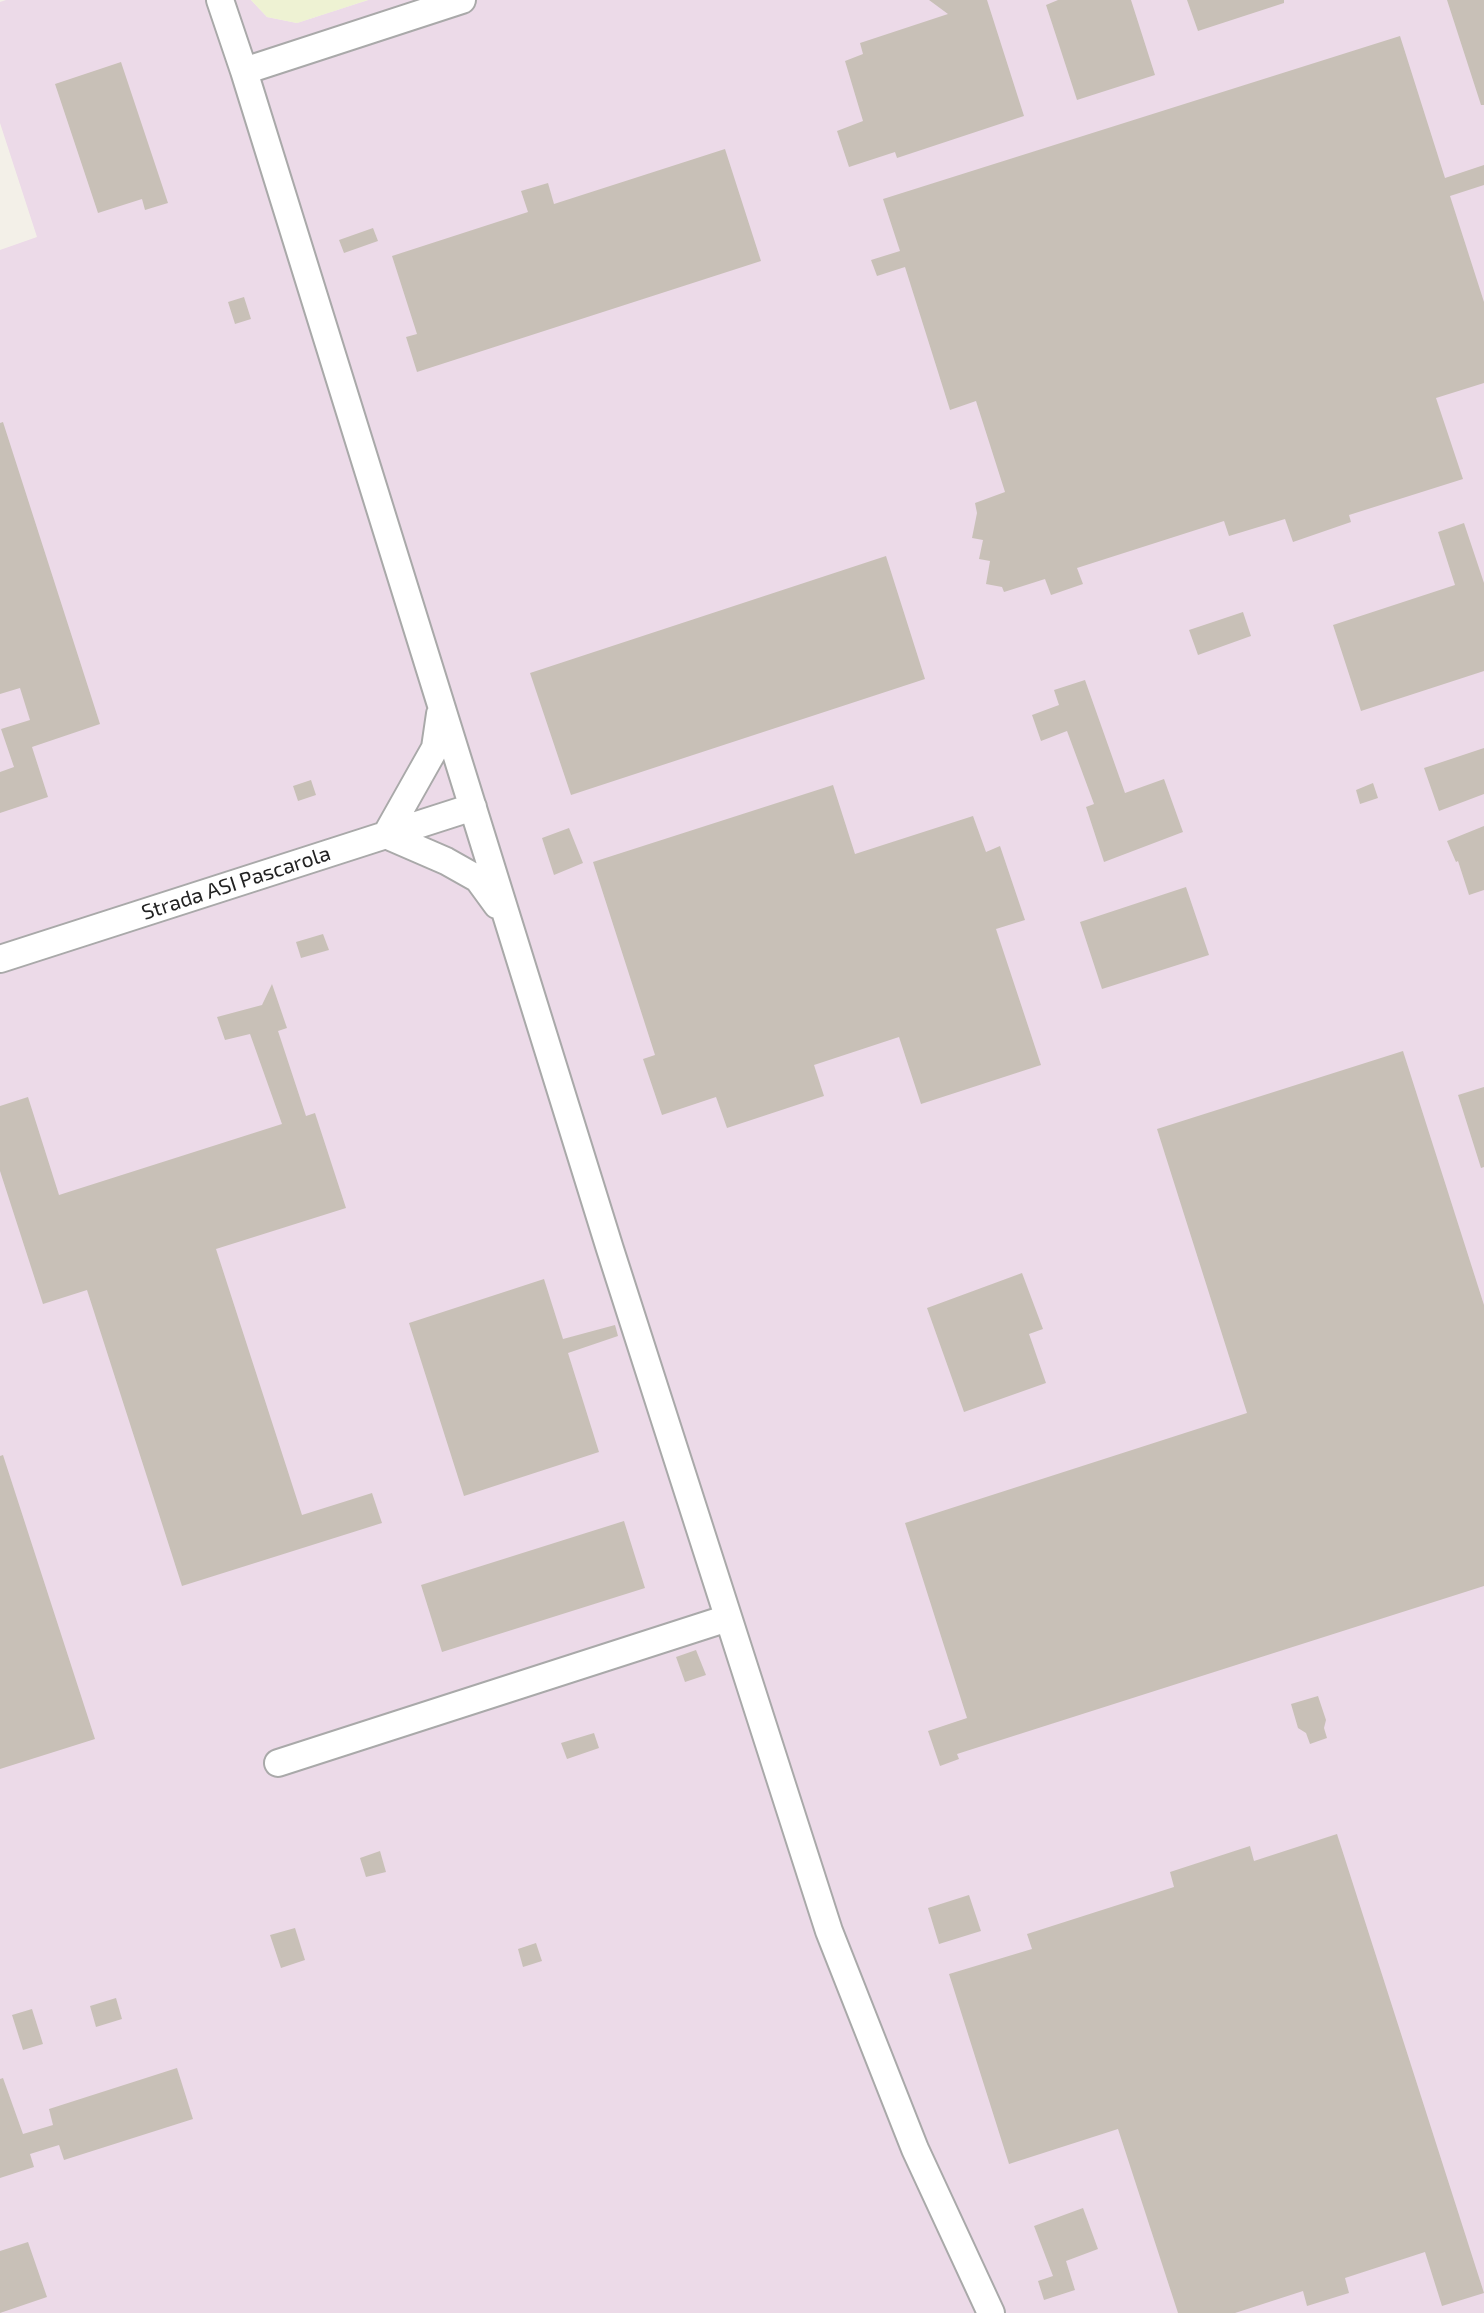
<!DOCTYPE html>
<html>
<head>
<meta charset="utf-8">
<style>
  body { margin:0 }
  canvas { display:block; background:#f3f0e8 }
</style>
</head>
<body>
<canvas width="1484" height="2313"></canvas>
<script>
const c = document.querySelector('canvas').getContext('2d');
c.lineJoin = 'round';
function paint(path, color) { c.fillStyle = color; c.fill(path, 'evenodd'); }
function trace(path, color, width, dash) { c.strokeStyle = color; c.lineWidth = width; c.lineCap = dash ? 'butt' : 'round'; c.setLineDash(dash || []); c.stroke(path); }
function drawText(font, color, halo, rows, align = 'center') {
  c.font = font + ' "Exo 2",sans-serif'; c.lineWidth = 6; c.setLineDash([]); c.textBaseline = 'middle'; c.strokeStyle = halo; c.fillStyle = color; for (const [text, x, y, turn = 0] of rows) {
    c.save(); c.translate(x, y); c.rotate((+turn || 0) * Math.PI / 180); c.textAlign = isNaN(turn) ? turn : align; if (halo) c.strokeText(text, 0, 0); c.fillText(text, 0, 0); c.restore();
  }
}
paint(new Path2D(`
  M6,0H251L267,17L297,23L368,0H1484V2313H0V250L37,237L0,123V2Z`), '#ecdae8');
paint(new Path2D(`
  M251,0H368L297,23L267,17Z`), '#eef2d3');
paint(new Path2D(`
  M929,0H987L1024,116L897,158L895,152L849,167L837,131L863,121L845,61L863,54L860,43L948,14Z
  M1058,0H1131L1155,75L1077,100L1046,5Z
  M1187,0H1284V3L1198,31Z
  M1447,0H1484V105H1481Z
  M1400,36L1445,178L1484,165V185L1450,196L1484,302V383L1436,398L1463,479L1349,515L1351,522L1293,542L1285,519L1229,536L1224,521L1077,568L1083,584L1051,595L1045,579L1004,592L1002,587L986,584L990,561L979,559L983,540L972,538L977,513L975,503L1005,492L976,401L950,410L905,267L877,276L871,260L900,251L883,199Z
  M121,62L168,203L145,210L142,199L98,213L55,84Z
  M725,149L761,261L417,372L406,337L417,334L392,256L528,212L521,191L548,183L554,204Z
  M373,228L378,241L344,253L339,240Z
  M244,297L251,319L235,324L228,302Z
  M3,422L100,724L32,747L48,797L0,813V772L14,767L1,729L30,720L20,688L0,694V423Z
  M1464,523L1484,583V671L1361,711L1333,625L1455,585L1438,532Z
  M886,556L925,679L571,795L530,673Z
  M1243,612L1251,636L1198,655L1189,630Z
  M1085,680L1125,793L1164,779L1183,832L1104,862L1086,807L1094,804L1067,731L1041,741L1032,715L1059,705L1054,690Z
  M1484,748V794L1439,811L1424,768Z
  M311,780L316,795L298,801L293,786Z
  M1373,783L1378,798L1360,804L1356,790Z
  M833,785L855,854L973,816L986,852L1000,846L1025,920L996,929L1041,1065L921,1104L899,1037L814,1065L824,1096L727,1128L716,1097L662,1115L643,1059L655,1055L593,862Z
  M1484,826V890L1469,895L1458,861L1456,862L1447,841Z
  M569,828L583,863L554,875L542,838Z
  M1186,887L1209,955L1102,989L1080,922Z
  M323,934L329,950L301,958L296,942Z
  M272,984L287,1028L278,1031L306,1116L315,1113L346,1208L216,1249L302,1515L372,1493L382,1523L182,1586L87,1290L43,1304L0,1171V1106L28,1097L59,1195L282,1124L250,1034L225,1040L217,1017L262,1005Z
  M1403,1051L1484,1305V1586L957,1754L959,1759L940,1766L928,1731L967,1718L905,1523L1247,1413L1157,1129Z
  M1484,1087V1167L1481,1168L1458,1095Z
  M1022,1273L1043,1329L1029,1334L1046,1383L964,1412L927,1308Z
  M544,1279L563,1339L615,1325L618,1336L568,1353L599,1452L464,1496L409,1323Z
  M3,1455L95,1739L0,1769V1456Z
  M624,1521L645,1588L442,1652L421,1585Z
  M696,1650L706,1675L685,1682L676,1657Z
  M1318,1696L1326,1720L1324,1728L1327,1738L1310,1744L1306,1733L1298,1728L1291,1704Z
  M594,1733L599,1748L567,1759L561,1743Z
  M1337,1834L1484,2293L1442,2306L1425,2252L1345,2278L1349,2293L1307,2306L1303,2291L1235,2313H1178L1118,2129L1009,2164L949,1974L1032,1949L1027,1934L1174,1887L1170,1872L1250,1846L1254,1861Z
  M380,1851L386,1872L366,1877L360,1858Z
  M969,1895L981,1931L939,1944L928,1908Z
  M295,1928L305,1960L281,1968L270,1935Z
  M536,1943L542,1961L523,1967L518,1949Z
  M116,1998L122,2019L96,2027L90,2006Z
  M32,2009L43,2044L23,2050L12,2015Z
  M177,2068L193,2119L64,2160L59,2145L30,2154L34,2167L0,2178V2079L3,2078L23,2134L53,2125L49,2109Z
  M1083,2208L1098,2249L1066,2261L1075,2290L1044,2300L1038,2281L1053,2276L1034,2226Z
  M28,2242L47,2297L0,2313V2251Z`), '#c8c0b7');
const minor = new Path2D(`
  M220,0L244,71L610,1249L829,1931L915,2149L991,2313
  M244,71L462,0
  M386,835L446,861L478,879L497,905
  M386,835L435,748L440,714
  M0,959L473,807
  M278,1763L728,1618`);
trace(minor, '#a9a9a9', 30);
trace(minor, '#fff', 26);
drawText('21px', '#222', '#fff', [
  ["Strada ASI Pascarola",236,883,-18]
]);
</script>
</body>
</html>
